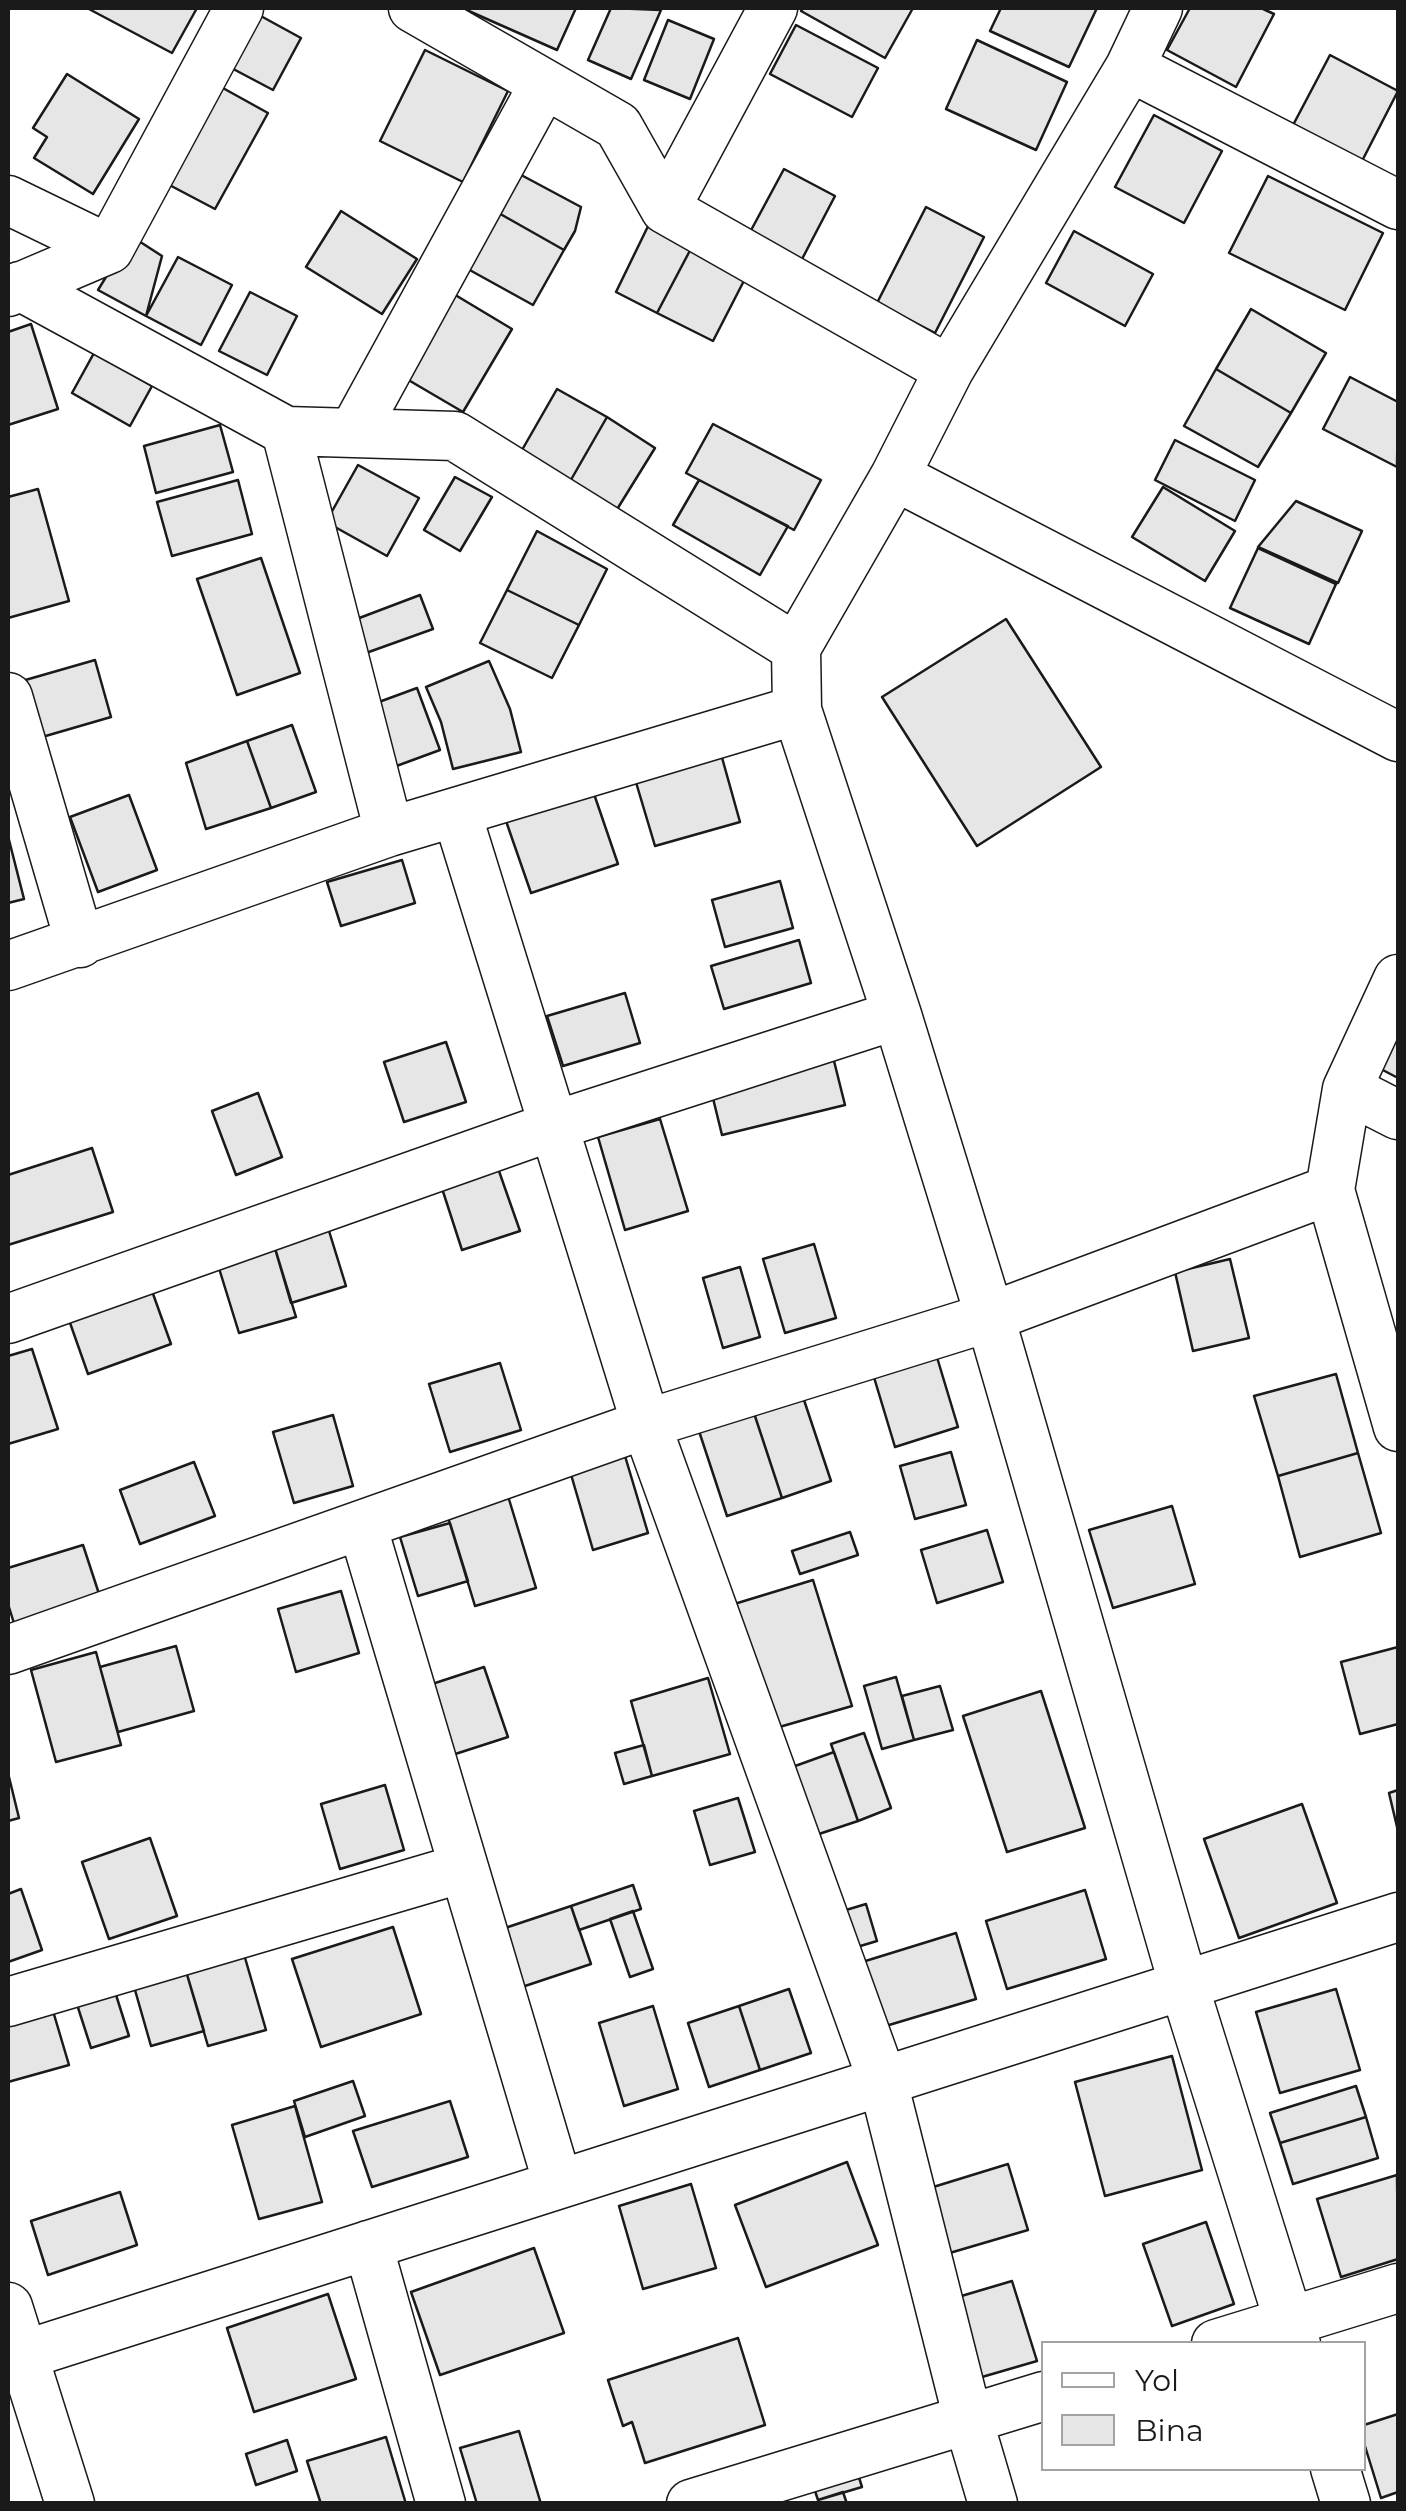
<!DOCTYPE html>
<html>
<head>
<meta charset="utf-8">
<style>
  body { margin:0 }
  #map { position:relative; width:1406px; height:2511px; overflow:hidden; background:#fff; font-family:Montserrat,sans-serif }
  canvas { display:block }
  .frame { position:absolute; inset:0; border:10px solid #1a1a1a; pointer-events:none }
  .legend { position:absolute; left:1041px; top:2341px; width:325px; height:130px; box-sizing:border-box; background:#fff; border:2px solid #a3a3a3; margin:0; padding:12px 18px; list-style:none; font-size:30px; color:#1a1a1a }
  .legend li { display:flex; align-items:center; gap:20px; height:50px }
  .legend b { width:50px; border:2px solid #a3a3a3 }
</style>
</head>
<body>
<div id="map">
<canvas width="1406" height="2511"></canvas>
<div class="frame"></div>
<ul class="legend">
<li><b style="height:12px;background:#fff"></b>Yol</li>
<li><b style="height:28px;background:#e6e6e6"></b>Bina</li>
</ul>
</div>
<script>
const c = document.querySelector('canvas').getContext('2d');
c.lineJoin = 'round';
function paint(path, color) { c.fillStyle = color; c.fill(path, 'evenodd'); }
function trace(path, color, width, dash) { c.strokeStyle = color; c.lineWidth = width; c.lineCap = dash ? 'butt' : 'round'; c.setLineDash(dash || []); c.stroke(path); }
const building = new Path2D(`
  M87,8H197L172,53Z
  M462,8H576L557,50Z
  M611,8L661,10L631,79L588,60Z
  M803,8H913L885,58L801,11Z
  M1001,8H1097L1069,67L990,31Z
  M1190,8H1261L1274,14L1236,87L1167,50Z
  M248,9L301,38L273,90L220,62Z
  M668,20L714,39L690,99L644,80Z
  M796,25L878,68L852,117L770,74Z
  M977,40L1067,82L1036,150L946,109Z
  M425,50L508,91L463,182L380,141Z
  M1330,55L1398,91L1361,163L1292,127Z
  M67,74L139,119L93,194L34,158L47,137L33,128Z
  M212,82L268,113L215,209L158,179Z
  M1154,115L1222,151L1184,223L1115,187Z
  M510,169L581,207L575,231L564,250L488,207Z
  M784,169L835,196L801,261L749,234Z
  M1268,176L1383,233L1345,310L1229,253Z
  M488,207L564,250L533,305L457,263Z
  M926,207L984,237L935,333L877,303Z
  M341,211L417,259L382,314L306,267Z
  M652,218L695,241L657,313L616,292Z
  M1074,231L1153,274L1125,326L1046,283Z
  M131,236L162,256L146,316L98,290Z
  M695,241L750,269L713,341L657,313Z
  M178,257L232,285L201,345L146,316Z
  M442,287L512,329L463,412L393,371Z
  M250,292L297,316L267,375L219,351Z
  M1251,309L1326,353L1291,413L1216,369Z
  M31,324L58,409L8,425V332Z
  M94,353L152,386L130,426L72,393Z
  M1216,369L1291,413L1258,467L1184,426Z
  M1350,377L1398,402L1397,467L1323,429Z
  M557,389L607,417L568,485L518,457Z
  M607,417L655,448L616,511L568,485Z
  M713,424L821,480L794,530L686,473Z
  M220,425L233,472L156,493L144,446Z
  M1175,440L1255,480L1235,521L1155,480Z
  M358,465L419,498L387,556L326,522Z
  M455,477L492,497L460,551L424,530Z
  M238,480L252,534L172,556L157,502Z
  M699,480L788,526L760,575L673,525Z
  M1163,487L1235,531L1205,581L1132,537Z
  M38,489L69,601L8,618V497Z
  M1296,501L1362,531L1338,583L1258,547Z
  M537,531L607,569L579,625L507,590Z
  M1258,548L1336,584L1309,644L1230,608Z
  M261,558L300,673L237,695L197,579Z
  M507,590L579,625L552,678L480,643Z
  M420,595L433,629L366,653L354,620Z
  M1006,619L1101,767L977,846L882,697Z
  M95,660L111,717L25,742L8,685Z
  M489,661L510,709L521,752L453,769L441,722L426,687Z
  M417,688L440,750L391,768L368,706Z
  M292,725L316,792L271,808L247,741Z
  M247,741L271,808L206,829L186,763Z
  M721,754L740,822L655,846L635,779Z
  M593,791L618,864L531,893L506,821Z
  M129,795L157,870L98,892L70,817Z
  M8,836L24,899L8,903Z
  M402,860L415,903L341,926L327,882Z
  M780,881L793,928L725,947L712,900Z
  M799,940L811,983L724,1009L711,966Z
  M625,993L640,1043L563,1066L547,1016Z
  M1398,1028V1078L1377,1067Z
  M446,1042L466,1102L404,1122L384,1062Z
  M832,1053L845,1105L722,1135L709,1082Z
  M258,1093L282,1157L236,1175L212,1111Z
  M660,1119L688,1211L625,1230L598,1137Z
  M92,1148L113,1212L8,1245V1175Z
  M493,1154L520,1231L462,1250L437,1173Z
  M325,1218L346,1286L291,1303L271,1235Z
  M271,1235L296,1317L239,1333L214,1252Z
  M814,1244L836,1318L785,1333L763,1259Z
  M1230,1259L1249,1338L1193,1351L1175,1272Z
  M740,1267L760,1337L723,1348L703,1278Z
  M152,1291L171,1344L88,1374L69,1320Z
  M32,1349L58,1429L8,1444V1356Z
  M936,1354L958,1427L895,1447L873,1374Z
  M500,1363L521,1430L450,1452L429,1384Z
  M1336,1374L1358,1453L1278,1476L1254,1396Z
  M801,1391L831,1481L782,1498L752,1407Z
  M752,1407L782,1498L727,1516L697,1425Z
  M333,1415L353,1486L294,1503L273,1432Z
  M951,1452L966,1505L915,1519L900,1466Z
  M1358,1453L1381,1533L1300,1557L1278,1476Z
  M625,1456L648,1533L593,1550L570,1471Z
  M194,1462L215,1516L140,1544L120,1490Z
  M508,1496L536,1588L475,1606L447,1514Z
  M1172,1506L1195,1584L1113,1608L1089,1530Z
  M450,1523L468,1581L418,1596L400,1537Z
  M987,1530L1003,1582L937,1603L921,1550Z
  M850,1532L858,1555L800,1574L792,1551Z
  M83,1545L103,1606L17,1633L8,1604V1568Z
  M813,1580L852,1706L769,1730L731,1605Z
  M341,1591L359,1653L296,1672L278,1609Z
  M176,1646L194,1711L118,1732L100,1667Z
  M1398,1647V1724L1360,1734L1341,1662Z
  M96,1652L121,1745L56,1762L31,1670Z
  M484,1667L508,1737L446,1757L423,1687Z
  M896,1677L914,1740L882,1749L864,1686Z
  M708,1678L730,1754L652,1776L631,1701Z
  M940,1686L953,1730L914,1740L902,1696Z
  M1041,1691L1085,1828L1007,1852L963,1716Z
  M864,1733L891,1808L858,1821L831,1744Z
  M644,1745L652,1776L624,1784L615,1753Z
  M834,1752L858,1821L807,1838L784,1770Z
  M8,1773L19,1818L8,1821Z
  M385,1785L404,1850L340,1869L321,1804Z
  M1398,1790V1831L1389,1793Z
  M738,1798L755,1852L710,1865L694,1811Z
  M1302,1804L1337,1903L1239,1938L1204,1839Z
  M150,1838L177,1916L109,1939L82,1862Z
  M633,1885L641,1909L579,1930L571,1906Z
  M21,1889L42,1950L8,1962V1894Z
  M1085,1890L1106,1959L1007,1989L986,1921Z
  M866,1904L877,1941L837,1953L826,1916Z
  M571,1906L591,1964L519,1988L499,1930Z
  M633,1911L653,1969L630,1977L610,1919Z
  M393,1927L421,2014L321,2047L292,1959Z
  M956,1933L976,1999L879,2028L859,1963Z
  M241,1944L266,2030L208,2046L183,1961Z
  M183,1961L204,2031L151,2046L131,1976Z
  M111,1979L129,2036L91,2048L73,1992Z
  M789,1989L811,2053L760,2070L739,2006Z
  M1336,1989L1360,2070L1280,2093L1256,2012Z
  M653,2006L678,2089L624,2106L599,2023Z
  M739,2006L760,2070L709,2087L688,2023Z
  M53,2011L69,2065L8,2082V2024Z
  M1172,2056L1202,2170L1105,2196L1075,2082Z
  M353,2081L365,2116L305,2137L294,2101Z
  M1356,2086L1366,2117L1280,2143L1270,2113Z
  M450,2101L468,2157L372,2187L353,2131Z
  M295,2106L322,2202L259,2219L232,2125Z
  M1366,2117L1378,2158L1293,2184L1280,2143Z
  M847,2162L878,2245L766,2287L735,2205Z
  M1008,2164L1028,2230L936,2257L917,2192Z
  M1397,2175L1398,2259L1341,2277L1317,2199Z
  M691,2184L716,2268L643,2289L619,2206Z
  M120,2192L137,2245L48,2275L31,2221Z
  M1206,2222L1234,2304L1172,2326L1143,2244Z
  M534,2248L564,2333L440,2375L411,2292Z
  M1012,2281L1037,2361L982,2377L958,2297Z
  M328,2294L356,2379L254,2412L227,2328Z
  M738,2338L765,2425L645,2463L632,2422L623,2426L608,2380Z
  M1398,2414V2492L1381,2498L1364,2443V2425Z
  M519,2431L541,2504H477L460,2448Z
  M386,2437L406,2504H321L307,2461Z
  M287,2440L297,2471L256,2485L246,2454Z
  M856,2468L862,2487L818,2500L812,2482Z
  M843,2492L847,2504H819L818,2500Z`);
paint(building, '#e6e6e6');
trace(building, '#1a1a1a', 2.5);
const minor = new Path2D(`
  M413,8L618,126L665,209L949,370
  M1158,8L1130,67L949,370L895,476L796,648L797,710L897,1015L990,1317L1184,1986L1296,2344
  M1130,67L1398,205
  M8,200L109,249
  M665,209L773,8
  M20,286L286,431L455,436L796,648
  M8,292L109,249L239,8
  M286,431L389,832
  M353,433L544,84
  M895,476L1398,737
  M8,697L80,943
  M457,814L646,1424L883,2082L968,2419L993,2504
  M8,966L389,832L797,710
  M1398,979L1347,1089L1330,1190L1398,1427
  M1347,1089L1398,1115
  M8,1319L556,1125L897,1015
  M362,1525L558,2184
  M8,1650L646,1424L990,1317L1330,1190
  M8,2002L463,1868
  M368,2245L441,2504
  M8,2307L70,2504
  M1216,2344L1398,2288
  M8,2360L1398,1917
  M1335,2468L1346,2504
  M691,2504L1044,2396`);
trace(minor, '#1a1a1a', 51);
trace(minor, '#fff', 48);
</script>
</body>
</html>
